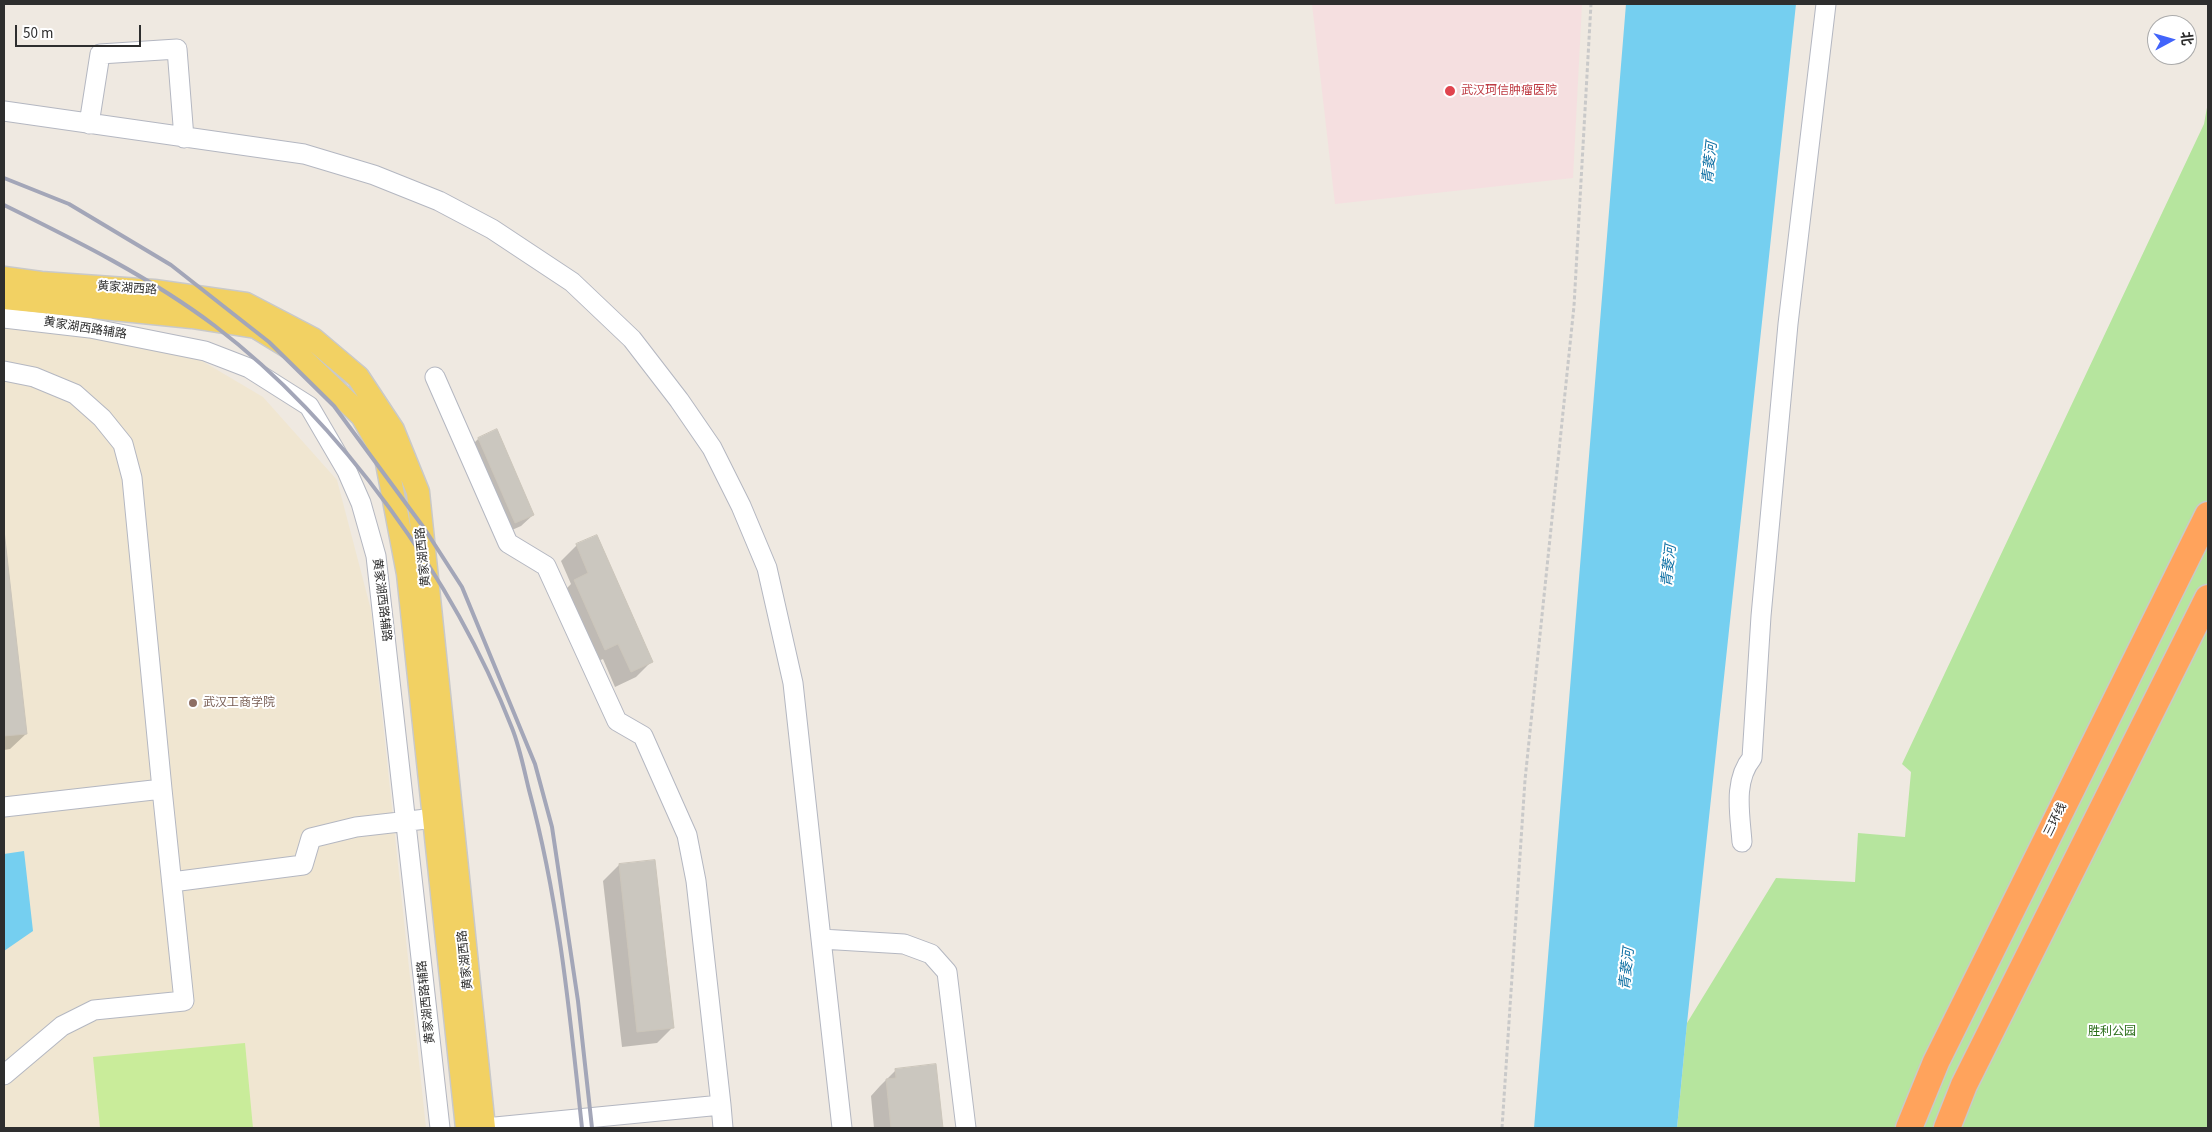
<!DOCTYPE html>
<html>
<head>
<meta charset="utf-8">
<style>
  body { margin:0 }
  #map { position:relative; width:2212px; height:1132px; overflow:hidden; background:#efe9e1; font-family:"Source Sans 3","Noto Sans SC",sans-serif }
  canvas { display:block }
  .frame { position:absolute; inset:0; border:5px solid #2e2e2e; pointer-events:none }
  .north { position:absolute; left:2147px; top:15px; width:50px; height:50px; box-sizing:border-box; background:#fff; border:1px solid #ababab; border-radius:50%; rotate:84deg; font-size:14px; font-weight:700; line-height:20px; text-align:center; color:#2e2e2e }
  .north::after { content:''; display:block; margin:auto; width:18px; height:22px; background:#4264fb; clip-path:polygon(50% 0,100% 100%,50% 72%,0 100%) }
  .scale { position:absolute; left:15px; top:25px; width:126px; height:22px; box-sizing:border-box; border:2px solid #2e2e2e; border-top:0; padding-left:6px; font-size:15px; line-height:18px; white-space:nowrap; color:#2e2e2e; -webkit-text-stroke:4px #fff; paint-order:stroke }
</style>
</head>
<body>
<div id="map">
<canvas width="2212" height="1132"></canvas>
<div class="frame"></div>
<div class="north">北</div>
<div class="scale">50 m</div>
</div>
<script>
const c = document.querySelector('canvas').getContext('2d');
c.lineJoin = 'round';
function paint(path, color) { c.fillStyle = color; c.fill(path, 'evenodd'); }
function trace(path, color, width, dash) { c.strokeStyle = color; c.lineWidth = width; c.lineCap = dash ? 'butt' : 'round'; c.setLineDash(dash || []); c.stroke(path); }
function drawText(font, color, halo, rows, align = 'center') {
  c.font = font + ' "Source Sans 3","Noto Sans SC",sans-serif'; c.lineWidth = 4; c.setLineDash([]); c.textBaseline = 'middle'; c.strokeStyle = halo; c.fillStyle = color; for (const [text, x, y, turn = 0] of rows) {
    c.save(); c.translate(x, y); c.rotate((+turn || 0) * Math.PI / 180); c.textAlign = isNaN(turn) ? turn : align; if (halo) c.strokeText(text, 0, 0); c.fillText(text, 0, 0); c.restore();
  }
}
paint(new Path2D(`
  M4,324L165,339L263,397L337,480L371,610L426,1128H4Z`), '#f0e6d1');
paint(new Path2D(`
  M1312,4H1582L1573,178L1335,204Z`), '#f5dfe0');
paint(new Path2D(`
  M2208,102V1128H1677L1687,1023L1776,878L1855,882L1858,833L1905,837L1911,772L1902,764L2204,124Z`), '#b6e59e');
paint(new Path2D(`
  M245,1043L253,1128H100L93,1057Z`), '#c9ec9a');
paint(new Path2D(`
  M1626,4H1796L1687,1023L1677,1128H1534Z
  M24,851L33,931L4,951V854Z`), '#75cff0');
paint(new Path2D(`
  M478,439L533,515L521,526L503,534L467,450Z
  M4,541L26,734L10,749L4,750Z
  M577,545L652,661L636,677L615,687L603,659L589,665L559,596L571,584L561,561Z
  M654,861L672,1028L657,1043L622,1047L603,881L619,865Z
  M935,1066L941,1128H874L871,1096L880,1086L896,1070Z`), '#0003');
const building = new Path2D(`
  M497,429L534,515L515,523L478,438Z
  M4,530L27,734L4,736Z
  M597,535L653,662L631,672L618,644L605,650L574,580L588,573L576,544Z
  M655,860L674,1028L637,1032L619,864Z
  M936,1064L943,1128H891L886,1079L896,1078L895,1069Z`);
paint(building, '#cbc7bf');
trace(building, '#cbc5ba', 1);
const minor = new Path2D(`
  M4,111L304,154L374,175L439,201L492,229L572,282L632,339L679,400L712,448L741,506L767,568L793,683L821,939L904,944L931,954L947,972L966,1128
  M89,124L100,54L177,49L184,138
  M4,318L90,328L205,351L249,368L309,406L347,471L361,503L376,556L440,1128
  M4,371L34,377L75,394L102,418L123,444L132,478L162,789
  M435,377L508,543L546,566L617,721L643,736L687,835L696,881L721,1105
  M4,807L162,789L184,1001L94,1010L62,1026L4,1075
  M1742,842C1740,814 1733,781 1752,758L1761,616L1788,324L1826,4
  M172,882L303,865L311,838L356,827L435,818
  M821,939L842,1128
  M485,1128L721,1105L723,1128`);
const major = new Path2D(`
  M4,278L41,283L154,291L246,304L313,339L358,377L393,430L418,492L484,1128
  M4,298L192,317L256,327L292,349L362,416L386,458L408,574L467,1128`);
const highway = new Path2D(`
  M1909,1128L1936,1062L2208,515
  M1947,1128L1964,1085L2208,598`);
trace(minor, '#b4b7c1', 21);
trace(major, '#c9c9c9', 25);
trace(highway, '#c9c9c9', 29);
trace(new Path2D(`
  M1502,1128L1525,780L1574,306L1591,4`), '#c9c9c9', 3, [4, 2.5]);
trace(minor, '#fff', 19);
trace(major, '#f2d163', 22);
trace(highway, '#ffa35c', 26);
trace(new Path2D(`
  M4,178L69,204L171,265L269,342L334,406L424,528L462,587L535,764L552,827L578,1001L592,1128
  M4,205C77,241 150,277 215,326C342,423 454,580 512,728C520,748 524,770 529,790C559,900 570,1015 582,1128`), '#a3a6b8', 4);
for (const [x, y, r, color] of [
  [1450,91,6,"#e0444e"],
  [193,703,5,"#8d6e63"]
]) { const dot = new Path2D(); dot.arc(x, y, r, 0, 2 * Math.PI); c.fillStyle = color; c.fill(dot); trace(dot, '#fff', 2); }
drawText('12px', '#be3a42', '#fff', [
  ["武汉珂信肿瘤医院",1461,91]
], 'left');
drawText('12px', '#2e2e2e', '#fff', [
  ["黄家湖西路",127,289,4],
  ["黄家湖西路辅路",85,329,9],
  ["黄家湖西路",424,557,-96],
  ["黄家湖西路辅路",381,600,83],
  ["三环线",2056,820,-64],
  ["黄家湖西路",466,960,-96],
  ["黄家湖西路辅路",427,1002,-96]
]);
drawText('12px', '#785e54', '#fff', [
  ["武汉工商学院",203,703]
], 'left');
drawText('12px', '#2c6e1b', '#fff', [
  ["胜利公园",2112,1032]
]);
drawText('italic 14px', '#0d6fa3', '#fff', [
  ["青菱河",1711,163,-84],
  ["青菱河",1670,566,-84],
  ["青菱河",1628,969,-84]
]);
</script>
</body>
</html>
